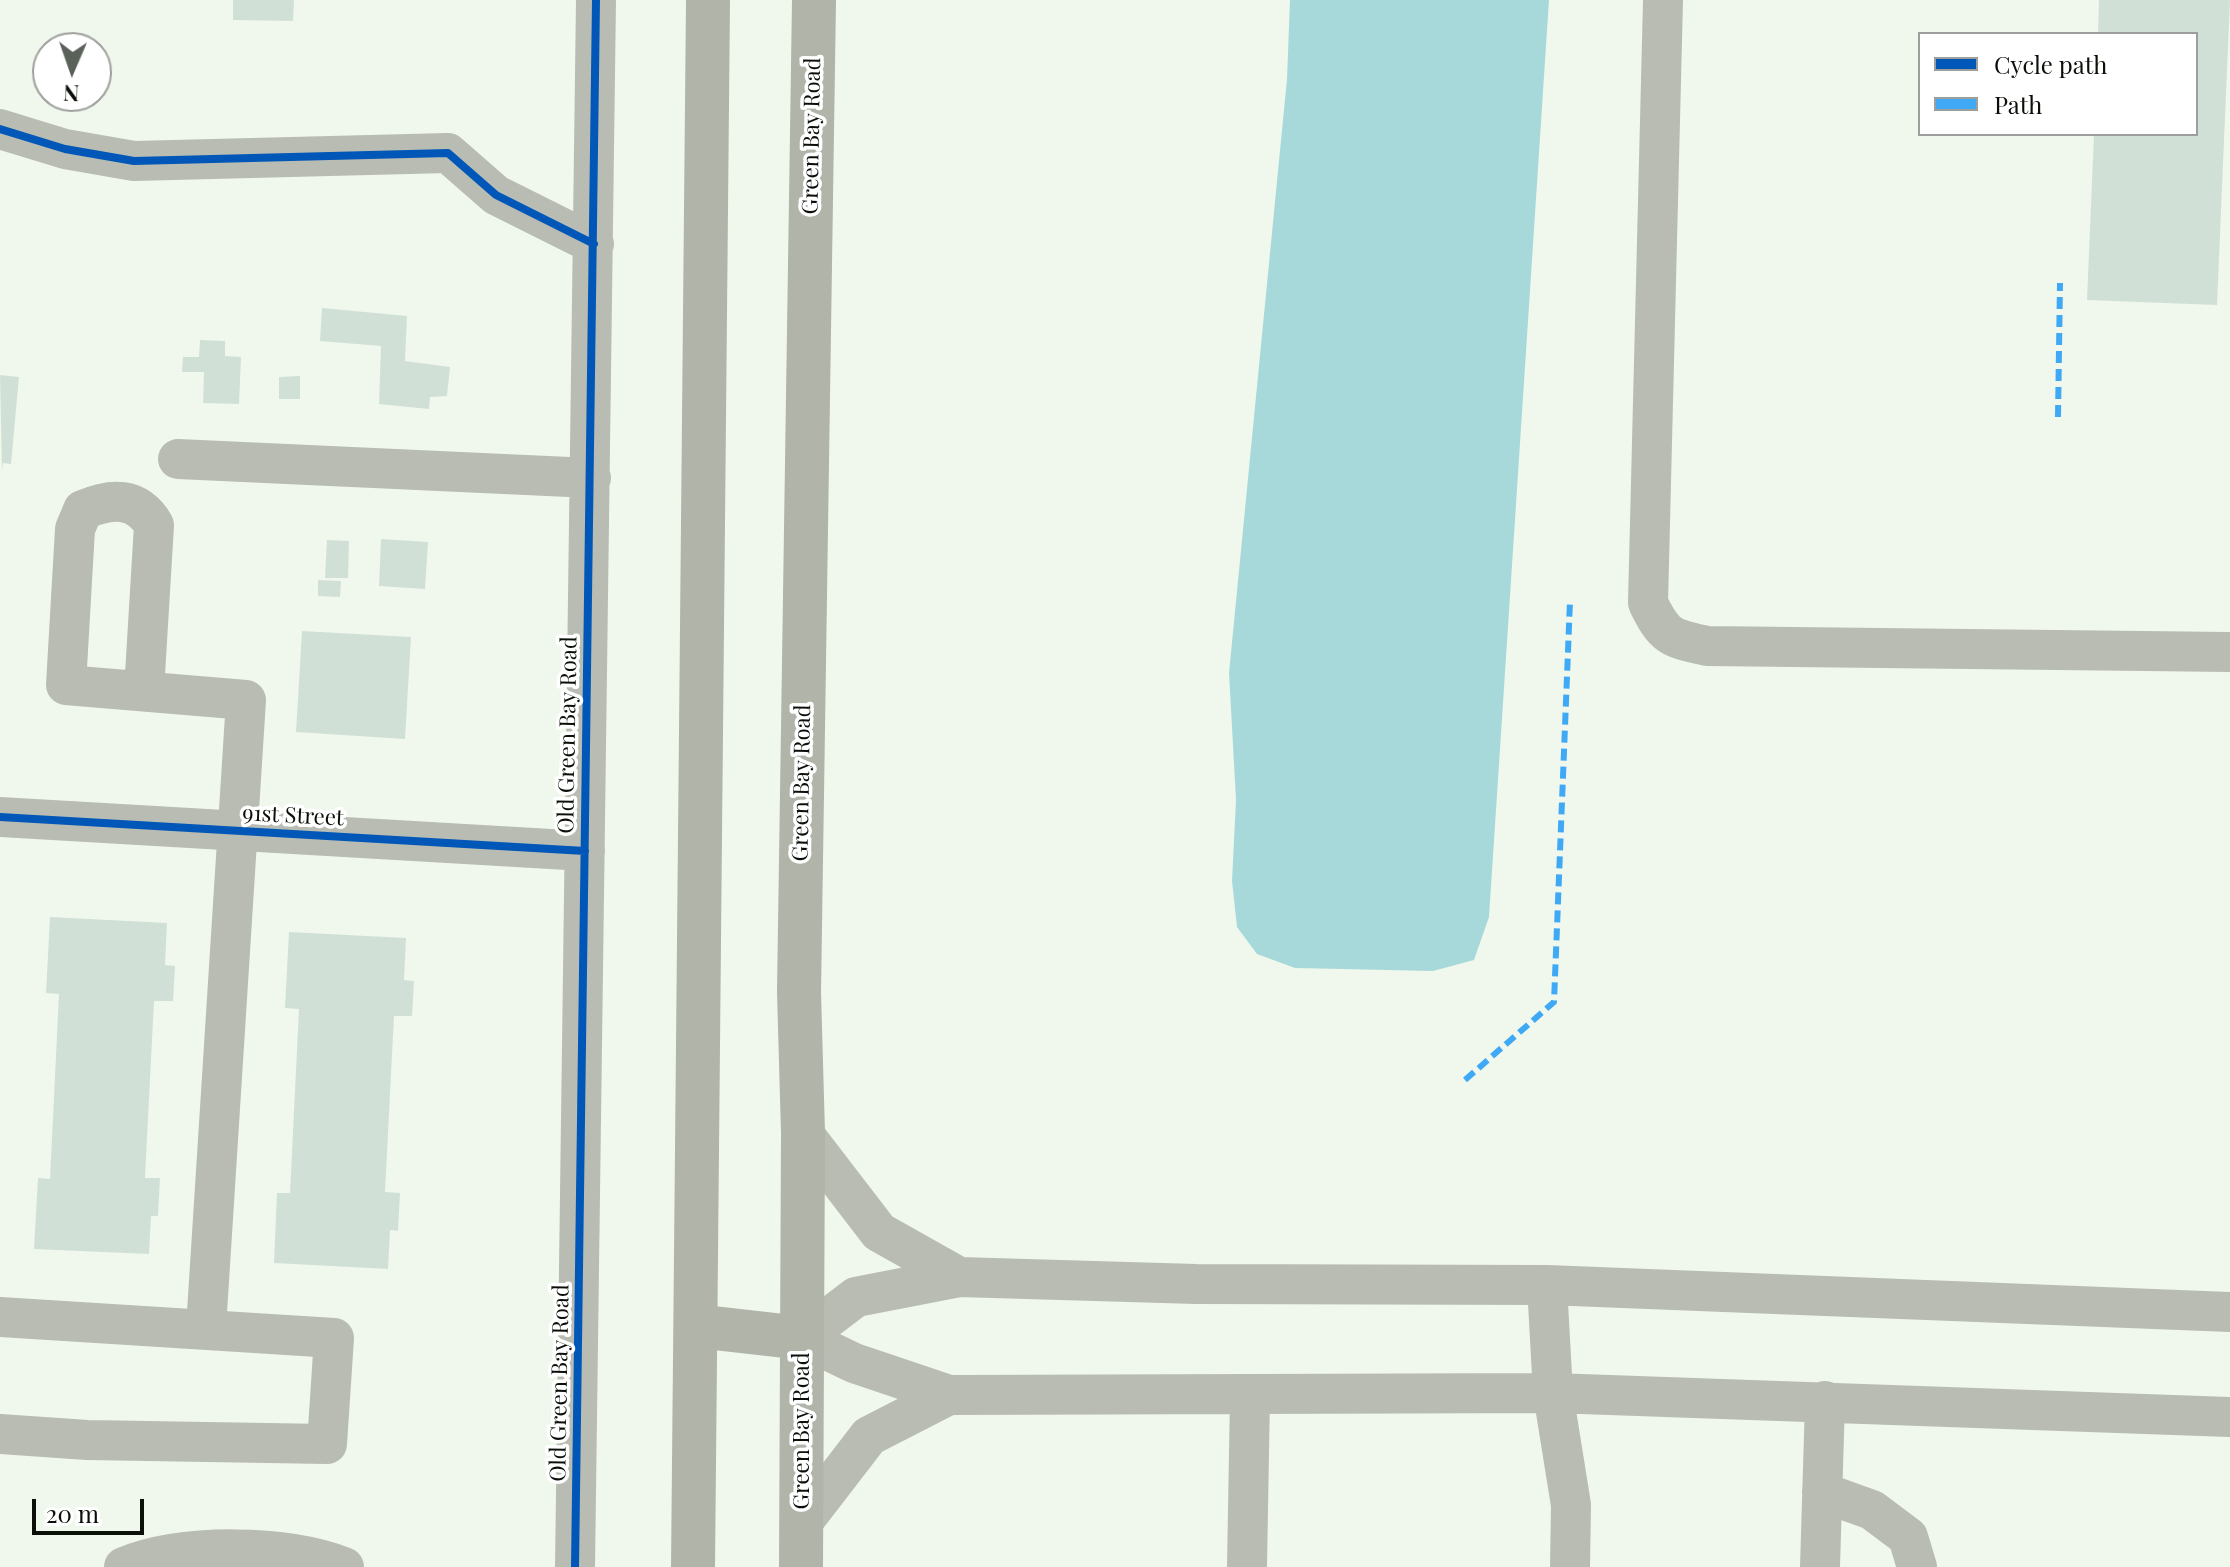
<!DOCTYPE html>
<html>
<head>
<meta charset="utf-8">
<style>
  body { margin:0 }
  #map { position:relative; width:2230px; height:1567px; overflow:hidden; background:#f0f8ed; font-family:"Playfair Display",serif }
  canvas { display:block }
  .legend { position:absolute; left:1918px; top:32px; width:280px; height:104px; box-sizing:border-box; background:#fff; border:2px solid #9d9f9c; margin:0; padding:10px 14px; list-style:none; font-size:24px; color:#0a0f08 }
  .legend li { display:flex; align-items:center; gap:16px; height:40px }
  .legend b { width:40px; border:2px solid #9d9f9c }
  .north { position:absolute; left:32px; top:32px; width:80px; height:80px; box-sizing:border-box; background:#fff; border:2px solid #9d9f9c; border-radius:50%; rotate:182deg; font-size:22px; font-weight:700; line-height:32px; text-align:center; color:#0a0f08 }
  .north::after { content:''; display:block; margin:auto; width:28px; height:36px; background:#5a6158; clip-path:polygon(50% 0,100% 100%,50% 72%,0 100%) }
  .scale { position:absolute; left:32px; top:1499px; width:112px; height:36px; box-sizing:border-box; border:4px solid #0a0f08; border-top:0; padding-left:10px; font-size:24px; line-height:28px; white-space:nowrap; color:#0a0f08; -webkit-text-stroke:6px #fff; paint-order:stroke }
</style>
</head>
<body>
<div id="map">
<canvas width="2230" height="1567"></canvas>
<ul class="legend">
<li><b style="height:10px;background:#0057b8"></b>Cycle path</li>
<li><b style="height:10px;background:#3fa9f5"></b>Path</li>
</ul>
<div class="north">N</div>
<div class="scale">20 m</div>
</div>
<script>
const c = document.querySelector('canvas').getContext('2d');
c.lineJoin = 'round';
function paint(path, color) { c.fillStyle = color; c.fill(path, 'evenodd'); }
function trace(path, color, width, dash) { c.strokeStyle = color; c.lineWidth = width; c.lineCap = dash ? 'butt' : 'round'; c.setLineDash(dash || []); c.stroke(path); }
function drawText(font, color, halo, rows, align = 'center') {
  c.font = font + ' "Playfair Display",serif'; c.lineWidth = 7; c.setLineDash([]); c.textBaseline = 'middle'; c.strokeStyle = halo; c.fillStyle = color; for (const [text, x, y, turn = 0] of rows) {
    c.save(); c.translate(x, y); c.rotate((+turn || 0) * Math.PI / 180); c.textAlign = isNaN(turn) ? turn : align; if (halo) c.strokeText(text, 0, 0); c.fillText(text, 0, 0); c.restore();
  }
}
paint(new Path2D(`
  M1290,0H1549L1489,917L1474,960L1433,971L1295,968L1257,954L1237,927L1232,881L1236,800L1229,673L1287,79Z`), '#a7d9db');
paint(new Path2D(`
  M233,0H294L293,21L233,20Z
  M2099,0H2230L2217,305L2087,300L2094,134H2196V34H2098Z
  M322,308L407,316L405,361L450,367L447,396L430,397L429,409L379,404L381,346L320,341Z
  M200,340L225,341V356L241,357L239,404L203,403L204,372H182L183,357H199Z
  M0,375L19,377L11,464L3,463L2,470Z
  M300,376V399H279V377Z
  M381,539L428,542L425,589L379,586Z
  M327,540L349,541L348,578H325Z
  M318,580L341,581L340,597L318,596Z
  M302,631L411,637L405,739L296,732Z
  M50,917L167,923L165,965L175,966L173,1001H154L145,1178H160L158,1216H151L149,1254L34,1249L38,1178L50,1179L59,994L46,993Z
  M289,932L406,938L404,980L414,981L412,1016H394L385,1192L400,1193L398,1231L390,1230L388,1269L274,1263L277,1193H290L299,1009L285,1008Z`), '#d1e0d6');
trace(new Path2D(`
  M1663,0L1648,603C1665,638 1671,638 1707,646L2230,652
  M0,129L65,149L134,161L448,153L496,195L594,244
  M178,459L591,478
  M144,691L154,525C137,496 111,498 83,510L75,529L66,685L246,700L206,1328
  M0,817L585,851
  M803,1133L879,1232L959,1277
  M1547,1285L1553,1393L1571,1505L1570,1567
  M2230,1312L1547,1285L1196,1284L959,1277L856,1297L802,1338L854,1363L949,1395L1553,1393L2230,1417
  M0,1317L334,1338L327,1444L87,1440L0,1434
  M1822,1492L1872,1510L1908,1537L1917,1567
  M802,1523L869,1436L949,1395
  M124,1567C182,1543 286,1544 344,1567
  M575,1567L596,0
  M1247,1567L1250,1396
  M1820,1567L1825,1401`), '#b9bcb2', 40);
trace(new Path2D(`
  M696,1326L802,1338
  M693,1567L708,0
  M801,1567L803,1133L799,992L814,0`), '#b0b4a9', 44);
trace(new Path2D(`
  M2058,417L2060,283
  M1465,1080L1554,1002L1570,601`), '#3fa9f5', 6, [12, 6]);
trace(new Path2D(`
  M0,129L65,149L134,161L448,153L496,195L594,244
  M0,817L585,851
  M575,1567L596,0`), '#0057b8', 8);
drawText('22px', '#0a0f08', '#fff', [
  ["Green Bay Road",812,136,-89],
  ["Old Green Bay Road",568,735,-89],
  ["Green Bay Road",802,783,-89],
  ["91st Street",293,816,3],
  ["Old Green Bay Road",560,1383,-89],
  ["Green Bay Road",802,1431,-90]
]);
</script>
</body>
</html>
